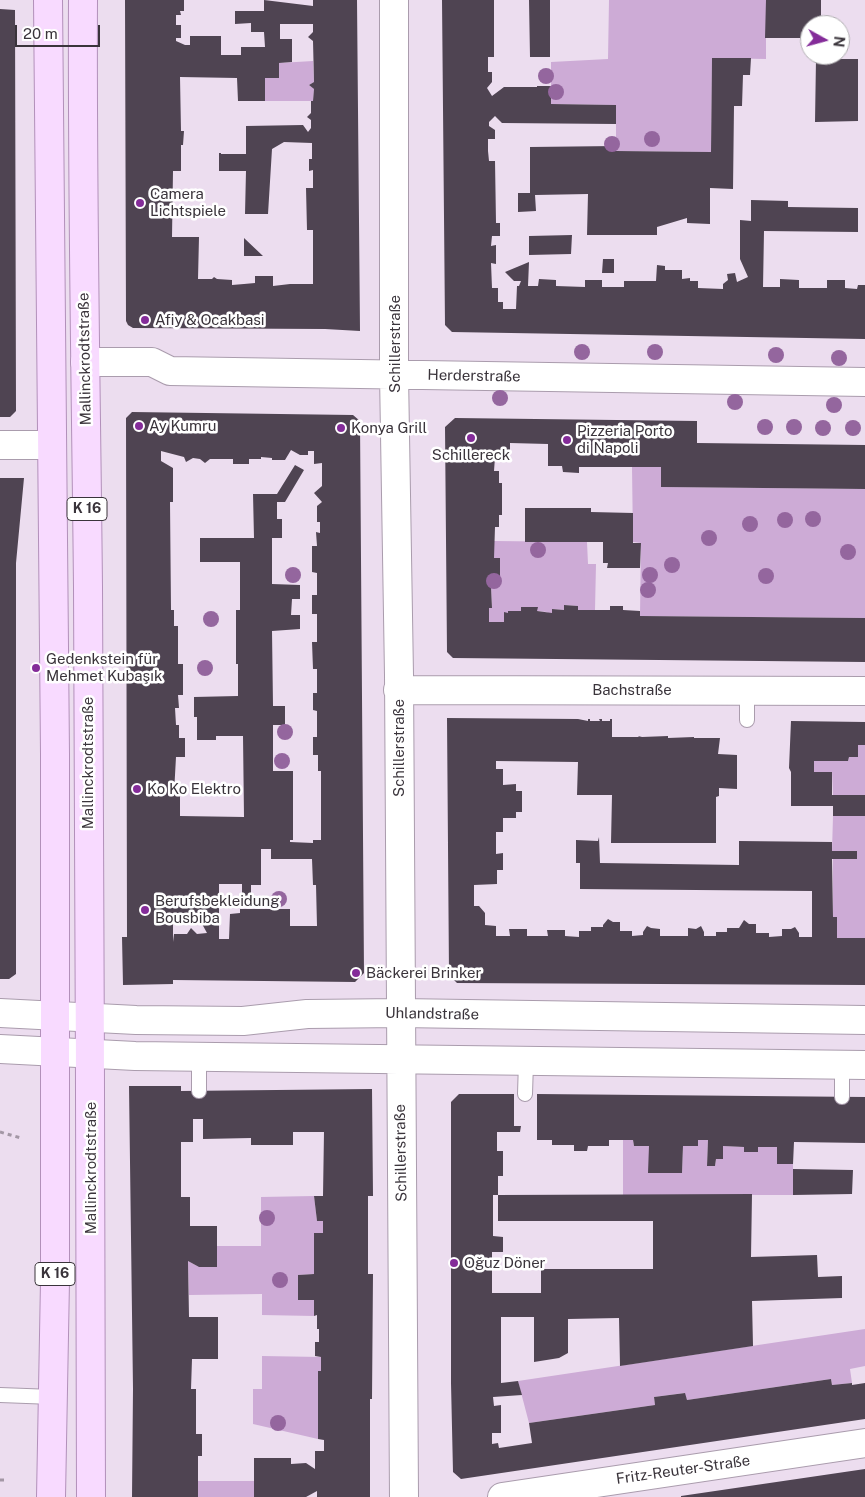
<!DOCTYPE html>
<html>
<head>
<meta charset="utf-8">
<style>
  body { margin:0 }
  #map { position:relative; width:865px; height:1497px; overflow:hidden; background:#ecddef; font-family:"Public Sans",sans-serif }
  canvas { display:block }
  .north { position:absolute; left:800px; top:15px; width:50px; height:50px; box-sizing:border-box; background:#fff; border:1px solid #b0aeb1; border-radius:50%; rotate:97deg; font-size:14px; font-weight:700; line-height:20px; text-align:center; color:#3a343b }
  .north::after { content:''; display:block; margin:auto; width:18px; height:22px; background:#842c99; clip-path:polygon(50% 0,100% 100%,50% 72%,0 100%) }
  .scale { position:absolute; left:15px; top:25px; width:85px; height:22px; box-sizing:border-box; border:2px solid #3a343b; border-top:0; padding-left:6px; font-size:15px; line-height:18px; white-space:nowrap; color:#3a343b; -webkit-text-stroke:4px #fff; paint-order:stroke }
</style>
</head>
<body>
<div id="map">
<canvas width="865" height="1497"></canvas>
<div class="north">N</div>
<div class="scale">20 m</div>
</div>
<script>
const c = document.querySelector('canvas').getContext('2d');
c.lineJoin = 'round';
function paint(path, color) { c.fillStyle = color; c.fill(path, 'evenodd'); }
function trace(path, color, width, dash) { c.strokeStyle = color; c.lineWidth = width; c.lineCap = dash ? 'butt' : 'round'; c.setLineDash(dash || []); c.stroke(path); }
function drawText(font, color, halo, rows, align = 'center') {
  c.font = font + ' "Public Sans",sans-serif'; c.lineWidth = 5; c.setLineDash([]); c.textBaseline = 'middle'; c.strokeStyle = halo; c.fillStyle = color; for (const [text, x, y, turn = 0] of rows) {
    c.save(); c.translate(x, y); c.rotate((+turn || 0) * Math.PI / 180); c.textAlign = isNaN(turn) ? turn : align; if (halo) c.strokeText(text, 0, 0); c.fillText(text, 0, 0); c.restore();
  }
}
paint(new Path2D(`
  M609,0H766V59L712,58L711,152L616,151V105L551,104V62L608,59Z
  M313,61L314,82L309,85L314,89L313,101H265V78H279V63Z
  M632,467H661V487L865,489V618L640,616L641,543L633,542Z
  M494,541L587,542L588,564H596L595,610H578V606L565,605L564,610L552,609V613H548L547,612L537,611V608L521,607V611H508V613H504V622H489V608L492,607L491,587H495V578H500L494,558Z
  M858,745H865V795H833L832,772H814V761H848L849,757Z
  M833,816H865V938H837V917H833V859H857V851H832Z
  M623,1140H633L634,1146H649V1173H682L683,1146H698V1140H708L707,1166H715L716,1159H722L723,1146L744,1147V1152H757L758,1147H777L793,1164V1195H623Z
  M314,1196L317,1221H323V1233L314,1274L298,1275L314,1300V1316L262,1315V1294L189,1295L188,1261L199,1267H216L217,1246H261V1197Z
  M865,1329V1366L850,1369L852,1383L832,1385L831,1379L687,1400L684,1393L654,1397L655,1405L529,1423L518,1381Z
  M262,1356L321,1357V1371H318V1439L253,1424V1389H262Z
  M197,1481H254V1497H198Z`), '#cdabd6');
paint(new Path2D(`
  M125,0H184V11H180L181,15H176V25H181V38H176V41L185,45H190V36H221V55H241V47H265L264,32H251V23L235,24V11H264V0L313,6V0H357L360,331L325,329L133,328L128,325L126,321ZM280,24H313V32L308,37L313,41L314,82L309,85L314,89L313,101H311V113L307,117L311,120V128L308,132L303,125L246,126V154H221V153H219V171H246L245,214H268L272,149L284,142L312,143V159H309V171L313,170V188H306L307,230H313V284H290L273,286V276H255V283L244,284L232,285V280L217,279L214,277L212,279H198L199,237H172L173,171H181V145H183L184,131H181L180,77L237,78L238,101H265V78H279V63L292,62V39H280Z
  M442,0H494V57H488V72H492V82L487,88L492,96L504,87H537V86H551V104L616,105V124L502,123L495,116L489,122V126L495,130V139H488V151L489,161H495L496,223H500V236H492L491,246L496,245V264L491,263L492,288H498V302H503V309H516L517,286H519L521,281H514L505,272L529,262L528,286H538L539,279L556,280V286L585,287V280H602V287H624V281H656L657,265L665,266V270H682V279L690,278V281H698V288L723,289V284L728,280L727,274L735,273L737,282L748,277L740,259V220L751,221V200L788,201V207L858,208V232L764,231L763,287H780V279L799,280V288H827V280H845V288L857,289L858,285H865V339L452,332L445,325Z
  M529,0H550V57H530Z
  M766,0H821V25H810V38H765Z
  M0,9L15,10L16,411L10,417H0Z
  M712,58H751L750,75H743L742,106H734L733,189L710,188V224L687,223V218L657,227V235H587L588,194L535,195L536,211L518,212V193H530V147L616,146V151L711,152Z
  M816,59H858V121L815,122Z
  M572,235L571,254L529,255V236Z
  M244,238L263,256H244Z
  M603,259H614V273H602Z
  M132,412L353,415L360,421L364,973L355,982L173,980V984L123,985L122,937H127L126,418ZM291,450L300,455H308V451H314V464L322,463V486L314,493L322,502L317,506V522H320V533L316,532L317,546H312V572L317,573V595H312V614H317V642H312L313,669H317V693H313V710L317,711V737H313V755H318V771H321V840H313V843L290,842V840H293V771H273V725H285V706H273L272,631L300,629V615H291L292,599H300V585L272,584V538H282V519H277V502H285L304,470L295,465L277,494H253L254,538H200V562H240V610H236V664H238V696L194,697V717H197V740H216V736H243L244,817L180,816V794L174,793L176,757H185V738H179V725H176L175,708H179L178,695H183V664H178V626H174V610H171L170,502H173V468L161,461V451L184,457L186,462L193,458L200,459L205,463L210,459H233V464H249V459H261V457L272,458V460H285ZM261,849H271V859H312L313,885H316L317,926H290V909H240V913L230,914L229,939H219V884H242V900L251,901V885H261ZM173,913H202L201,922L207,933L197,934L191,928L187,934H174L173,942Z
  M455,418L697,421V443L865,445V489L661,487V467H579V473L563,472L562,466H548V444L510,443V452H500L499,457H495L494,471H499V483H502V515H499V527H495L494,558H500V578H495V587H491L492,608H489V622H504V612L508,613V611H521V607H538L537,611L552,613V609L564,610V605L578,606V610H610V606H623V610L640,611V616L865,618V662L453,658L447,652L445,427Z
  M0,478H24L16,563V974L9,979H0Z
  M525,508H591V512L633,513V543H641L640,568H607L608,563H603V542H525Z
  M447,718L578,719L588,721V719H590V721H600L599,719H602V721H610V719H612V737H639L638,736L642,737L668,736V738L694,737V738H720L718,754L737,755V789L719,788V796L716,797V843H611L612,795H577L578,762L496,761V769H503V785L516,784V791H522V812H516V818H503V832H496V854L503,853V870H497V884L474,885V906H479L485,913V925L496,926V936H510L509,929H527V936H548L547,930H565V936L579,937V931H591V927H603V925L608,919L613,922H620V931H632V936L643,935V932L647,926L651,928L660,929V936H688V928L696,929L701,926L704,932V936H716V932H727V928H739L744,920L749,924H756V933H769V937L782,936V929H791L795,927L799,933V937H812V891L580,889V863H576V840L598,841L599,837L600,863L739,865V841L832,842V851H857V859H832L833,917H837V938H865V985L457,983L449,975Z
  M791,721L865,722V745H858V757H849L848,761H814V772H832V795H865V816H833V806H791V772L789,768Z
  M129,1086H181V1091L372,1089L373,1196H368V1274H373L372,1399H370V1497H317V1491L306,1497H254V1458H291V1464L306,1463L315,1469V1451H324V1440L318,1439V1371H321V1357L315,1356V1342H319V1329H317V1315L314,1316V1300H298V1275L314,1274V1233H323V1221H317L314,1196H323L324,1132H293V1145H251V1138L203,1139V1119H193V1142H181V1197H190V1226H217V1267H199L188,1261L189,1317H218V1359H192L191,1389H196V1434H202V1456H198V1497H132L133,1389Z
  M459,1094H514V1126H521L520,1132H497V1151H503V1176H498V1195L752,1194L751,1257L817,1255L818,1277L842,1276V1298L752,1301L753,1346L620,1366L619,1318L568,1319V1353L559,1358L534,1362V1317H501V1383L518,1381L522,1395L493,1397L494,1406L501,1405V1433H492V1444L498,1443L499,1448L532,1443L529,1423L655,1405L654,1397L685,1393L687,1400L831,1379L832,1385L852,1383V1385L865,1383V1419L461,1479L453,1472L451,1383V1102ZM493,1195H498V1221H653V1269H541V1293H492V1252H503V1237L493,1236Z
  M537,1094L865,1097V1143L794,1142L793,1164H777V1147H758V1152H744V1147L723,1146V1159H716L715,1166H707L708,1140H698V1146H683L682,1173H648L649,1146H634L633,1140H609V1146H588L587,1151H574V1145H552V1140H537Z
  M793,1169L853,1170L852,1194L793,1195Z
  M865,1469V1497H681V1496Z`), '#4f4452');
const service = new Path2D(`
  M747,691V720
  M199,1091V1057
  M525,1094L526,1062
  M842,1097V1064
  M0,1395L53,1397`);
const minor = new Path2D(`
  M394,0V374L399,675L404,1497
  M85,362H152L170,371L865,382
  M0,445H52
  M398,690L865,691
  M0,1013L136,1020L243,1021L307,1014L400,1013L865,1020
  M0,1049L135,1056L865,1065
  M502,1497L865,1443`);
const primary = new Path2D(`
  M48,0L55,754V1281L51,1497
  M83,0C82,196 86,391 88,587C90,890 90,1194 91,1497`);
trace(service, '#aa9cad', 16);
trace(minor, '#aa9cad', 30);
trace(primary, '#b290ba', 30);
trace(new Path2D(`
  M0,1132L21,1138
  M0,1480H5`), '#a397a5', 3, [4, 4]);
trace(service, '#fff', 14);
trace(minor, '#fff', 28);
trace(primary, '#f8daff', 28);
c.fillStyle = '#94669e';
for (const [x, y] of [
  [546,76],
  [556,92],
  [652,139],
  [612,144],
  [582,352],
  [655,352],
  [776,355],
  [839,358],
  [500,398],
  [735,402],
  [834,405],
  [765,427],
  [794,427],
  [823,428],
  [853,428],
  [813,519],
  [785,520],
  [750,524],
  [709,538],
  [538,550],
  [848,552],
  [672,565],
  [293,575],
  [650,575],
  [766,576],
  [494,581],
  [648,590],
  [211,619],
  [205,668],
  [285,732],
  [282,761],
  [279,899],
  [267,1218],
  [280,1280],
  [278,1423]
]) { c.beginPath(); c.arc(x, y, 8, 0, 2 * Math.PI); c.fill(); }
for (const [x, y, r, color] of [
  [140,203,5,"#842c99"],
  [145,320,5,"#842c99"],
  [139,426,5,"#842c99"],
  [341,428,5,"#842c99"],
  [471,438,5,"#842c99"],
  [567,440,5,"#842c99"],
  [36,668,5,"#842c99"],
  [137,789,5,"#842c99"],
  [145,910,5,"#842c99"],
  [356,973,5,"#842c99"],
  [454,1263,5,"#842c99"]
]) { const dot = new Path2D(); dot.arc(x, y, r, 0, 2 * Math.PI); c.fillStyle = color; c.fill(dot); trace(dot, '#fff', 2); }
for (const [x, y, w] of [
  [87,509,40],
  [55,1274,40]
]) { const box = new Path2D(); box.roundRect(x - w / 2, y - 11.5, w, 23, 4); c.fillStyle = '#fff'; c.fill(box); trace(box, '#3a343b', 1); }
drawText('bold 14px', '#3a343b', null, [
  ["K 16",87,509],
  ["K 16",55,1274]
]);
drawText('15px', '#3a343b', '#fff', [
  ["Camera",150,194],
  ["Lichtspiele",150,211],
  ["Afiy & Ocakbasi",155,320],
  ["Ay Kumru",149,426],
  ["Konya Grill",351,428],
  ["Pizzeria Porto",577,431],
  ["di Napoli",577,448],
  ["Schillereck",471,455,"center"],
  ["Gedenkstein für",46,659],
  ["Mehmet Kubaşık",46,676],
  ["Ko Ko Elektro",147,789],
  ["Berufsbekleidung",155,901],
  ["Bousbiba",155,918],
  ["Bäckerei Brinker",366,973],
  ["Oğuz Döner",464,1263]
], 'left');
drawText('15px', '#3a343b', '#fff', [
  ["Schillerstraße",395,344,-90],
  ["Mallinckrodtstraße",85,359,-91],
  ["Herderstraße",474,376,1],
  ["Bachstraße",632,690],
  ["Schillerstraße",399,748,-90],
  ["Mallinckrodtstraße",88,763,-90],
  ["Uhlandstraße",432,1014,1],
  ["Schillerstraße",401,1153,-91],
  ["Mallinckrodtstraße",91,1168,-90],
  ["Fritz-Reuter-Straße",683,1470,-8]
]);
</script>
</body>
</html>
